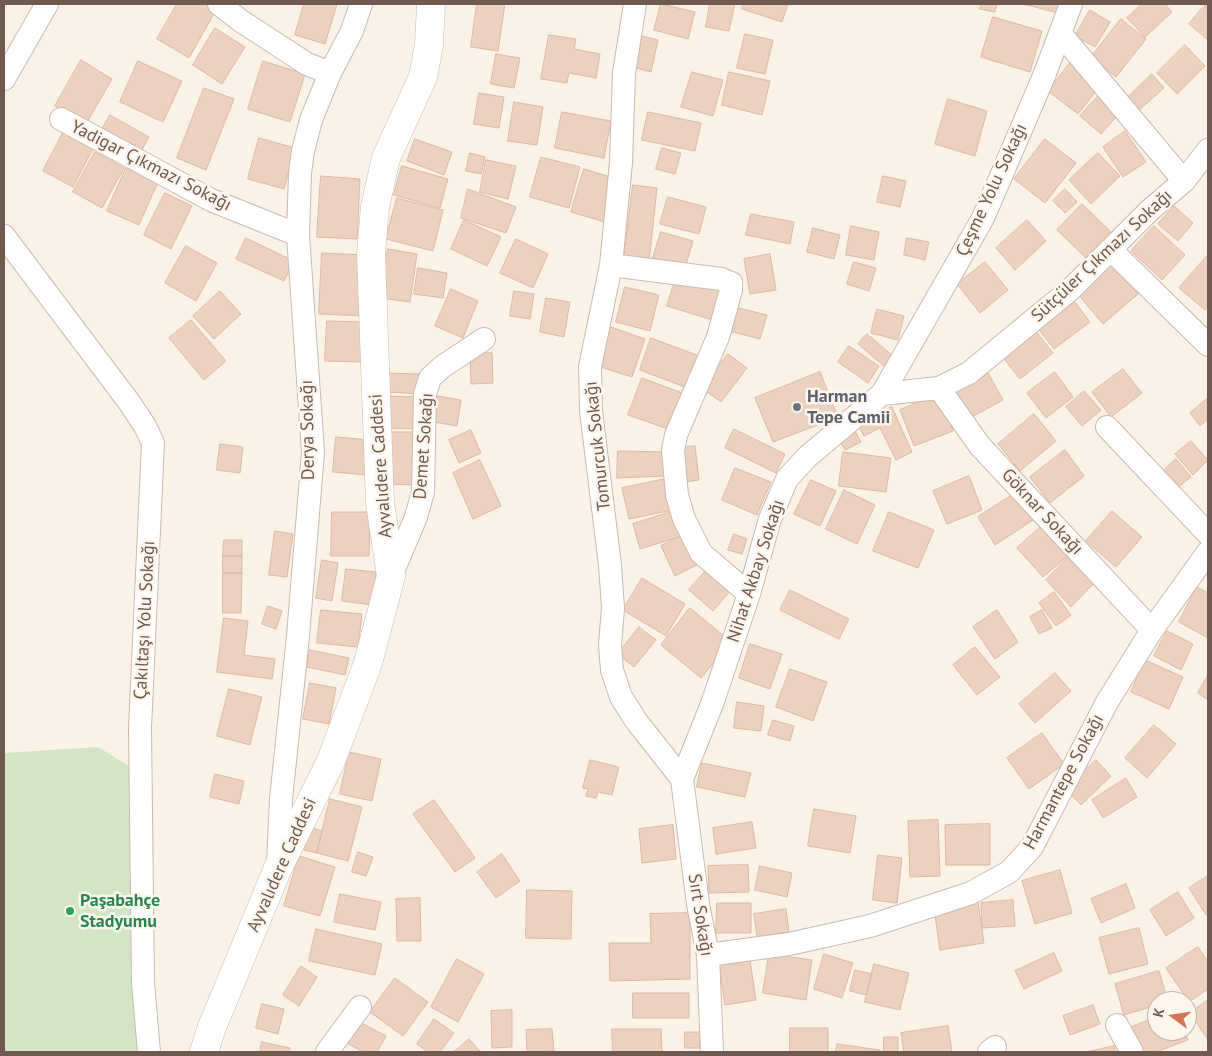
<!DOCTYPE html>
<html>
<head>
<meta charset="utf-8">
<style>
  body { margin:0 }
  #map { position:relative; width:1212px; height:1056px; overflow:hidden; background:#faf2e6; font-family:"PT Sans",sans-serif }
  canvas { display:block }
  .frame { position:absolute; inset:0; border:5px solid #70594e; pointer-events:none }
  .north { position:absolute; left:1147px; top:991px; width:50px; height:50px; box-sizing:border-box; background:#fdf6ec; border:1px solid #c5b7ad; border-radius:50%; rotate:284deg; font-size:14px; font-weight:700; line-height:20px; text-align:center; color:#70594e }
  .north::after { content:''; display:block; margin:auto; width:18px; height:22px; background:#d67359; clip-path:polygon(50% 0,100% 100%,50% 72%,0 100%) }
</style>
</head>
<body>
<div id="map">
<canvas width="1212" height="1056"></canvas>
<div class="frame"></div>
<div class="north">K</div>
</div>
<script>
const c = document.querySelector('canvas').getContext('2d');
c.lineJoin = 'round';
function paint(path, color) { c.fillStyle = color; c.fill(path, 'evenodd'); }
function trace(path, color, width, dash) { c.strokeStyle = color; c.lineWidth = width; c.lineCap = dash ? 'butt' : 'round'; c.setLineDash(dash || []); c.stroke(path); }
function drawText(font, color, halo, rows, align = 'center') {
  c.font = font + ' "PT Sans",sans-serif'; c.lineWidth = 5; c.setLineDash([]); c.textBaseline = 'middle'; c.strokeStyle = halo; c.fillStyle = color; for (const [text, x, y, turn = 0] of rows) {
    c.save(); c.translate(x, y); c.rotate((+turn || 0) * Math.PI / 180); c.textAlign = isNaN(turn) ? turn : align; if (halo) c.strokeText(text, 0, 0); c.fillText(text, 0, 0); c.restore();
  }
}
paint(new Path2D(`
  M98,747L134,769L140,1052H4V753Z`), '#d3e5c6');
const building = new Path2D(`
  M177,4H206L216,10L189,58L157,39Z
  M304,4H337L325,44L295,35Z
  M477,4H505L498,51L471,47Z
  M661,4L695,12L688,39L654,30Z
  M710,4H735L729,31L706,27Z
  M743,4H788L782,22L742,9Z
  M981,4H997L995,12L980,9Z
  M1024,4H1065L1063,14Z
  M1142,4H1165L1172,12L1145,37L1127,18Z
  M1206,4H1208V40L1189,24Z
  M1090,10L1110,22L1095,47L1075,36Z
  M993,17L1042,31L1030,72L981,57Z
  M1121,19L1146,39L1116,77L1091,57Z
  M215,28L245,47L222,84L193,65Z
  M745,34L773,40L765,74L737,68Z
  M549,35L576,39L574,49L600,54L596,78L569,73L567,83L541,79Z
  M642,36L658,40L651,72L636,68Z
  M1185,45L1205,66L1177,94L1157,73Z
  M496,54L520,58L514,88L491,84Z
  M81,60L112,79L86,124L55,106Z
  M138,61L182,81L163,122L120,102Z
  M263,61L305,74L290,122L248,109Z
  M1070,63L1100,86L1078,114L1048,91Z
  M692,72L723,80L713,116L681,107Z
  M729,72L770,81L762,115L722,105Z
  M1152,74L1164,88L1138,111L1126,99Z
  M204,88L234,99L206,170L177,158Z
  M479,93L504,97L499,128L474,124Z
  M1099,95L1120,113L1101,134L1080,116Z
  M948,99L987,111L975,156L935,144Z
  M514,102L543,107L537,145L508,141Z
  M562,112L611,121L604,158L555,148Z
  M648,112L701,123L695,151L642,140Z
  M110,115L149,137L139,155L100,133Z
  M65,129L95,145L73,187L43,171Z
  M1125,131L1146,162L1123,177L1103,147Z
  M259,138L295,148L284,189L248,179Z
  M415,139L452,152L444,175L407,161Z
  M1045,139L1076,163L1045,203L1014,179Z
  M662,148L681,153L675,174L656,169Z
  M95,152L124,168L102,208L73,192Z
  M470,153L485,157L481,174L466,171Z
  M1098,153L1120,176L1091,204L1069,180Z
  M541,157L580,167L569,208L530,197Z
  M486,160L516,166L508,199L480,192Z
  M402,166L448,179L440,208L394,195Z
  M126,168L158,182L139,225L107,211Z
  M584,169L617,179L605,222L571,212Z
  M321,176L360,179L357,239L317,237Z
  M883,176L906,181L900,207L877,202Z
  M633,185L657,188L649,262L624,259Z
  M468,189L516,207L506,233L461,218Z
  M1065,189L1077,202L1065,213L1053,201Z
  M165,193L192,206L171,249L144,235Z
  M668,197L706,207L699,234L660,224Z
  M397,198L443,210L433,251L386,239Z
  M1082,204L1111,232L1086,258L1057,230Z
  M1174,206L1193,223L1178,241L1158,224Z
  M751,214L794,222L790,244L746,235Z
  M464,220L501,237L487,266L451,249Z
  M1027,220L1046,241L1015,270L996,248Z
  M851,226L879,232L874,260L846,255Z
  M1154,226L1185,255L1162,280L1131,251Z
  M813,228L840,235L834,259L807,252Z
  M661,232L693,241L685,268L653,258Z
  M246,238L294,261L284,281L236,259Z
  M907,238L929,242L925,260L904,255Z
  M516,239L548,254L533,288L500,273Z
  M186,246L217,263L196,301L165,283Z
  M388,249L417,254L410,302L380,298Z
  M322,253L366,255L364,316L319,314Z
  M770,254L776,290L750,294L744,259Z
  M1207,256L1208,258V307L1205,310L1179,288Z
  M854,262L876,268L869,291L847,284Z
  M985,262L1008,290L980,313L957,284Z
  M1111,263L1138,294L1103,324L1077,293Z
  M418,268L447,273L443,298L414,294Z
  M677,275L726,289L716,321L667,306Z
  M625,287L659,295L650,331L616,322Z
  M451,289L478,301L463,338L435,326Z
  M220,291L241,314L214,339L193,316Z
  M514,291L534,294L530,319L510,316Z
  M546,298L570,302L564,337L540,332Z
  M1074,301L1090,322L1054,349L1038,328Z
  M731,306L767,315L760,339L725,330Z
  M877,309L904,316L898,340L871,333Z
  M191,320L226,361L204,380L169,338Z
  M327,321L362,322L361,362L325,361Z
  M611,327L645,339L632,377L597,366Z
  M1034,329L1053,353L1020,379L1001,355Z
  M867,334L893,356L884,366L858,344Z
  M651,338L702,357L690,389L640,370Z
  M849,346L879,366L868,383L838,362Z
  M492,353L493,383L471,384L470,354Z
  M728,354L747,368L721,402L702,388Z
  M986,369L1003,400L970,418L953,388Z
  M1123,369L1142,393L1111,417L1092,392Z
  M820,372L838,417L773,442L755,398Z
  M1055,372L1073,397L1046,418L1027,393Z
  M387,373L420,374V394L387,392Z
  M642,378L685,394L671,430L628,415Z
  M1084,391L1101,410L1082,426L1066,407Z
  M938,394L953,431L914,446L900,410Z
  M387,396L419,397L418,429L386,428Z
  M438,396L461,400L457,426L434,422Z
  M1208,398V419L1200,426L1190,413Z
  M892,407L912,452L896,460L880,428L864,436L857,423Z
  M1034,414L1056,441L1020,471L998,444Z
  M734,429L785,454L776,473L725,448Z
  M854,429L861,442L845,450L838,437Z
  M471,430L481,453L459,463L449,440Z
  M388,432H417L416,485L387,484Z
  M336,437L370,440L367,475L333,472Z
  M1191,441L1208,460L1193,475L1175,454Z
  M220,444L243,447L240,473L217,470Z
  M695,446L699,480L682,482L678,448Z
  M1065,450L1084,476L1050,503L1030,477Z
  M618,451L668,452L667,476L617,478Z
  M843,452L891,458L886,492L839,486Z
  M1176,459L1191,477L1177,488L1163,471Z
  M480,460L501,506L473,519L453,473Z
  M735,468L771,482L757,515L722,500Z
  M969,476L982,510L947,524L933,491Z
  M666,479L673,510L629,519L622,488Z
  M811,480L836,491L820,526L794,514Z
  M844,490L875,505L857,544L826,529Z
  M1015,493L1033,520L995,545L978,517Z
  M674,511L682,536L640,549L633,524Z
  M1112,511L1142,537L1116,567L1086,541Z
  M332,512H370L369,556H331Z
  M889,512L934,530L918,568L873,551Z
  M1044,524L1070,554L1043,577L1017,548Z
  M275,531L293,534L287,577L269,575Z
  M734,534L747,539L742,554L728,550Z
  M684,535L699,564L675,576L661,546Z
  M224,540H242V556H223Z
  M1070,555L1097,580L1071,607L1046,580Z
  M223,556H242V573H223Z
  M322,560L338,563L332,601L316,598Z
  M346,569L376,572L373,605L342,601Z
  M707,569L731,590L713,611L689,590Z
  M223,573H242L241,613H223Z
  M642,578L685,604L666,636L623,610Z
  M1197,587L1208,593V638L1179,622Z
  M790,590L849,619L839,639L780,610Z
  M1054,592L1071,615L1056,626L1039,603Z
  M268,606L282,611L276,629L262,624Z
  M690,608L731,642L701,678L661,645Z
  M321,610L362,614L358,647L317,643Z
  M997,610L1018,642L995,659L973,627Z
  M1042,610L1052,628L1039,634L1030,617Z
  M224,618L248,621L244,655L275,659L272,679L217,672Z
  M639,627L656,640L634,667L618,654Z
  M1167,631L1193,644L1181,670L1154,656Z
  M750,644L782,654L770,689L739,678Z
  M975,647L1000,677L977,695L953,665Z
  M310,650L349,658L345,675L307,667Z
  M1145,660L1183,677L1169,709L1131,692Z
  M790,669L827,682L813,721L776,707Z
  M1055,673L1071,691L1035,723L1019,704Z
  M1208,675V700L1198,693Z
  M310,683L336,688L329,724L303,719Z
  M229,689L262,697L250,745L217,736Z
  M737,702L764,706L761,731L734,728Z
  M773,720L794,726L790,741L768,735Z
  M1154,725L1176,744L1147,778L1125,758Z
  M1042,733L1064,764L1029,789L1007,758Z
  M349,752L381,759L372,801L340,794Z
  M590,760L619,767L612,795L598,792L596,798L586,796L588,789L583,788Z
  M1096,760L1111,776L1081,805L1066,790Z
  M702,763L751,773L745,797L697,787Z
  M215,774L244,781L239,804L210,797Z
  M1126,778L1137,797L1103,818L1092,800Z
  M330,799L362,807L348,861L317,853Z
  M434,800L475,858L455,872L413,814Z
  M814,809L856,816L850,853L808,846Z
  M938,820L940,876L910,877L908,821Z
  M752,822L756,848L716,854L713,828Z
  M990,824V865H946L945,825Z
  M673,825L676,859L642,863L639,829Z
  M310,827L322,831L317,853L304,850Z
  M358,852L373,857L366,876L352,872Z
  M502,854L520,881L496,898L477,872Z
  M878,855L902,858L897,903L873,900Z
  M299,856L335,867L320,916L284,906Z
  M748,865L749,892L709,893L708,866Z
  M760,866L792,873L787,897L755,890Z
  M1060,870L1072,913L1035,924L1022,881Z
  M1208,876V914L1206,915L1189,888Z
  M1126,884L1135,908L1101,923L1091,899Z
  M527,890L572,891L571,939L526,938Z
  M1178,892L1194,918L1166,936L1150,910Z
  M340,894L381,902L375,930L334,922Z
  M420,898L421,941H397L396,899Z
  M1013,900L1015,926L982,928L981,903Z
  M978,902L984,943L940,950L934,909Z
  M717,903H751V933H716Z
  M786,909L789,932L757,937L754,914Z
  M690,913V979L610,981L609,943H651L650,914Z
  M1139,928L1148,964L1109,974L1099,938Z
  M316,929L382,944L375,975L309,961Z
  M1198,947L1208,962V989L1189,1002L1166,968Z
  M1054,953L1062,971L1024,989L1015,971Z
  M769,954L812,960L806,1000L763,993Z
  M824,954L853,963L842,998L814,989Z
  M457,959L484,974L458,1022L431,1007Z
  M750,960L756,1000L725,1005L719,965Z
  M874,964L909,973L900,1010L865,1002Z
  M301,966L317,977L299,1006L283,995Z
  M855,970L872,974L866,995L850,991Z
  M1159,971L1168,1001H1157V1005L1124,1015L1115,984Z
  M395,978L428,1002L403,1036L370,1012Z
  M633,993H689V1018H633Z
  M1208,1000V1040L1190,1013Z
  M262,1004L284,1009L278,1034L256,1028Z
  M1093,1005L1100,1024L1070,1035L1063,1016Z
  M512,1010V1047L492,1048L491,1011Z
  M1157,1017V1031H1185L1188,1040L1156,1052H1139L1129,1028Z
  M434,1019L454,1033L440,1052H428L417,1044Z
  M358,1021L386,1036L377,1052H363L345,1042Z
  M948,1026L952,1052H904L901,1033Z
  M790,1028H828V1052H790Z
  M552,1029L554,1051L527,1052L526,1030Z
  M612,1029H661L662,1052H613Z
  M685,1032H700V1048H685Z
  M884,1037H898V1052H884Z
  M469,1039L481,1052H454Z
  M262,1042L290,1048L289,1052H260Z
  M837,1044L880,1050V1052H836Z
  M1114,1046L1116,1052H1087Z`);
paint(building, '#ecd1c1');
trace(building, '#dcb8a3', 1);
const street = new Path2D(`
  M219,4L241,21L307,64L330,73
  M635,4L624,73L621,163L611,265L590,367L591,411L610,565L613,608L610,645L612,670L621,697L637,722L682,779
  M1060,33L1184,181
  M4,79L47,4
  M61,119L211,200L298,235
  M4,236L129,402L145,426L153,443L140,728L143,983L149,1052
  M1111,250L1208,345
  M611,265L721,279L731,283V290L718,337L676,435L673,450L677,495L684,519L701,553L749,594
  M939,388L980,446L1152,630
  M882,394L983,218L1044,76L1071,4
  M1107,427L1208,534
  M391,576L416,517L423,492L425,394L430,378L442,367L484,339
  M278,864L281,799L298,636L313,452L298,235L300,173L303,151L311,120L330,73L352,31L361,4
  M708,955L789,944L870,926L971,893L1009,872L1032,847L1107,702L1152,630L1208,552
  M1117,1025L1132,1052
  M327,1052L360,1007
  M712,1052L708,955L698,904L682,779L712,704L749,594L770,519L787,479L807,457L882,394L939,388L969,373L1071,289L1150,210L1184,181L1208,150
  M989,1052L995,1047`);
const secondary = new Path2D(`
  M204,1052L212,1027L278,868L331,761L368,663L391,576L380,503L371,254L375,207L386,158L423,77L429,45L431,4`);
trace(street, '#cab9ad', 24);
trace(secondary, '#ccbaac', 29);
trace(street, '#fff', 22);
trace(secondary, '#fff', 28);
for (const [x, y, r, color] of [
  [797,407,5,"#6b7280"],
  [70,911,5,"#2e9e5b"]
]) { const dot = new Path2D(); dot.arc(x, y, r, 0, 2 * Math.PI); c.fillStyle = color; c.fill(dot); trace(dot, '#fdf6ec', 2); }
drawText('18px', '#70594e', '#fdf6ec', [
  ["Yadigar Çıkmazı Sokağı",151,166,27],
  ["Çeşme Yolu Sokağı",992,190,-65],
  ["Sütçüler Çıkmazı Sokağı",1102,256,-43],
  ["Derya Sokağı",308,430,-91],
  ["Demet Sokağı",424,446,-86],
  ["Tomurcuk Sokağı",598,446,-96],
  ["Ayvalıdere Caddesi",381,466,-94],
  ["Göknar Sokağı",1042,512,47],
  ["Nihat Akbay Sokağı",756,571,-72],
  ["Çakıltaşı Yolu Sokağı",145,620,-87],
  ["Harmantepe Sokağı",1064,782,-62],
  ["Ayvalıdere Caddesi",282,865,-66],
  ["Sırt Sokağı",700,915,81]
]);
drawText('bold 18px', '#5b616d', '#fdf6ec', [
  ["Harman",807,397],
  ["Tepe Camii",807,418]
], 'left');
drawText('bold 18px', '#27864d', '#fdf6ec', [
  ["Paşabahçe",80,901],
  ["Stadyumu",80,922]
], 'left');
</script>
</body>
</html>
